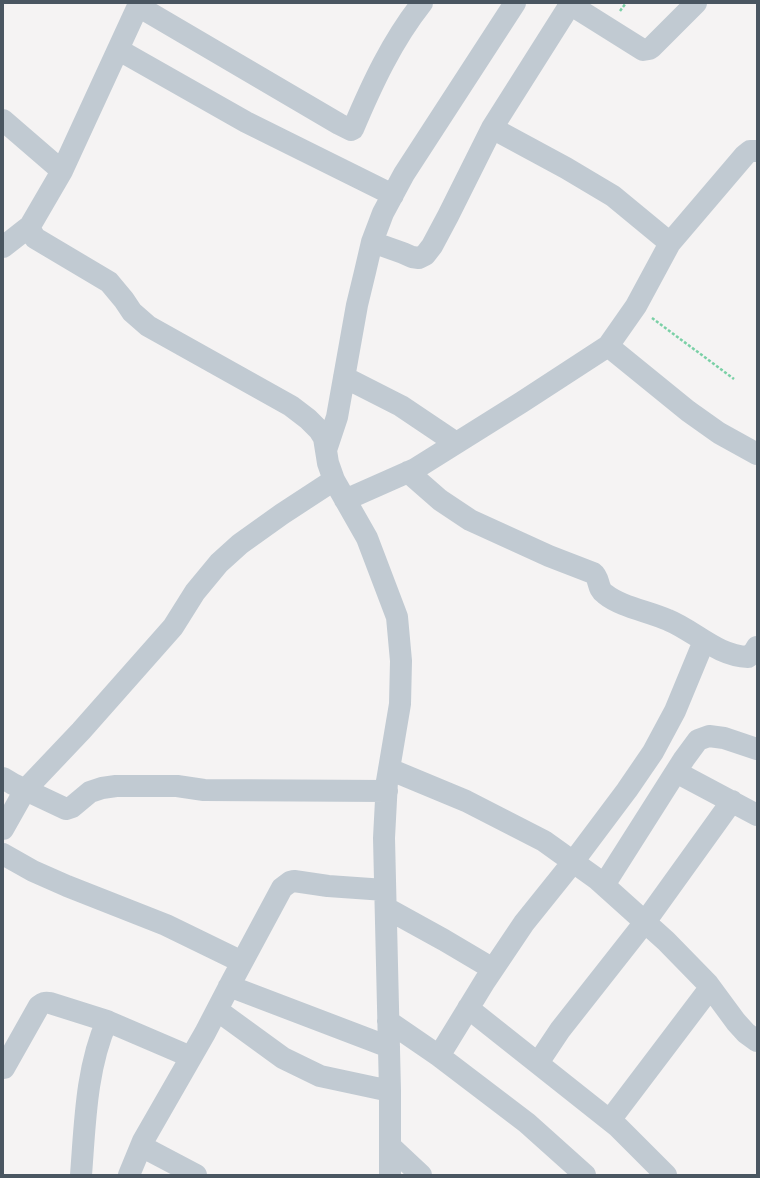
<!DOCTYPE html>
<html>
<head>
<meta charset="utf-8">
<style>
  body { margin:0 }
  #map { position:relative; width:760px; height:1178px; overflow:hidden; background:#f5f3f3; font-family:"Asap Condensed",sans-serif }
  canvas { display:block }
  .frame { position:absolute; inset:0; border:4px solid #4a5661; pointer-events:none }
</style>
</head>
<body>
<div id="map">
<canvas width="760" height="1178"></canvas>
<div class="frame"></div>
</div>
<script>
const c = document.querySelector('canvas').getContext('2d');
c.lineJoin = 'round';
function trace(path, color, width, dash) { c.strokeStyle = color; c.lineWidth = width; c.lineCap = dash ? 'butt' : 'round'; c.setLineDash(dash || []); c.stroke(path); }
trace(new Path2D(`
  M620,11L626,3
  M652,318L734,379`), '#7ad0a6', 2.5, [3, 2]);
trace(new Path2D(`
  M140,3L138,6L339,124L351,130L353,129C372,84 392,41 422,3
  M568,3L643,50L649,49L652,47L696,3
  M138,6L62,171L30,226L31,231L35,238L109,282L124,300L132,312L148,326L291,406L308,419L319,430L324,438L328,463L334,480L367,538L397,617L401,661L400,704L387,781L384,838L390,1091V1175
  M119,50L246,122L393,195
  M3,120L62,171
  M492,128L566,168L613,196L670,243L636,306L608,346L688,411L719,433L757,454
  M372,242L403,253L412,257L419,258L425,255L432,246L448,216L492,128L571,3
  M670,243L745,155L750,151H757
  M3,247L30,226
  M344,377L401,406L456,443
  M326,450L337,417L357,305L365,272L372,242L383,213L404,174L515,3
  M408,472L440,500L470,520L549,556L593,573C600,578 597,589 605,594C621,607 648,611 668,620C695,631 717,656 748,657L754,652L757,647
  M345,500L415,469L522,402L608,346
  M389,769L466,801L544,841L597,879L666,941L708,984L736,1022L746,1033L757,1041
  M676,772L757,815
  M3,778L13,784L66,809L72,807L90,792L102,788L116,786H177L204,790L387,791
  M3,829L25,790L81,731L173,627L195,592L219,563L240,544L282,514L334,480
  M3,854L33,871L67,886L166,925L242,962
  M604,885L684,759L698,740L709,736L724,738L757,749
  M386,908L444,940L493,969
  M229,986L389,1047
  M468,1008L618,1127L666,1175
  M217,1010L283,1058L320,1076L390,1091
  M388,1021L439,1056L527,1123L585,1175
  M439,1056L485,981L524,923L573,862L627,790L653,752L675,711L704,641
  M538,1063L560,1030L645,922L732,801
  M4,1068L39,1006C43,1003 45,1002 50,1003L107,1021
  M610,1120L710,988
  M141,1146L196,1175
  M390,1146L421,1175
  M81,1175C85,1124 86,1068 107,1021L191,1057
  M129,1175L143,1141L205,1033L232,981L282,888L290,882L294,881L328,886L385,890`), '#c1cad2', 22);
</script>
</body>
</html>
